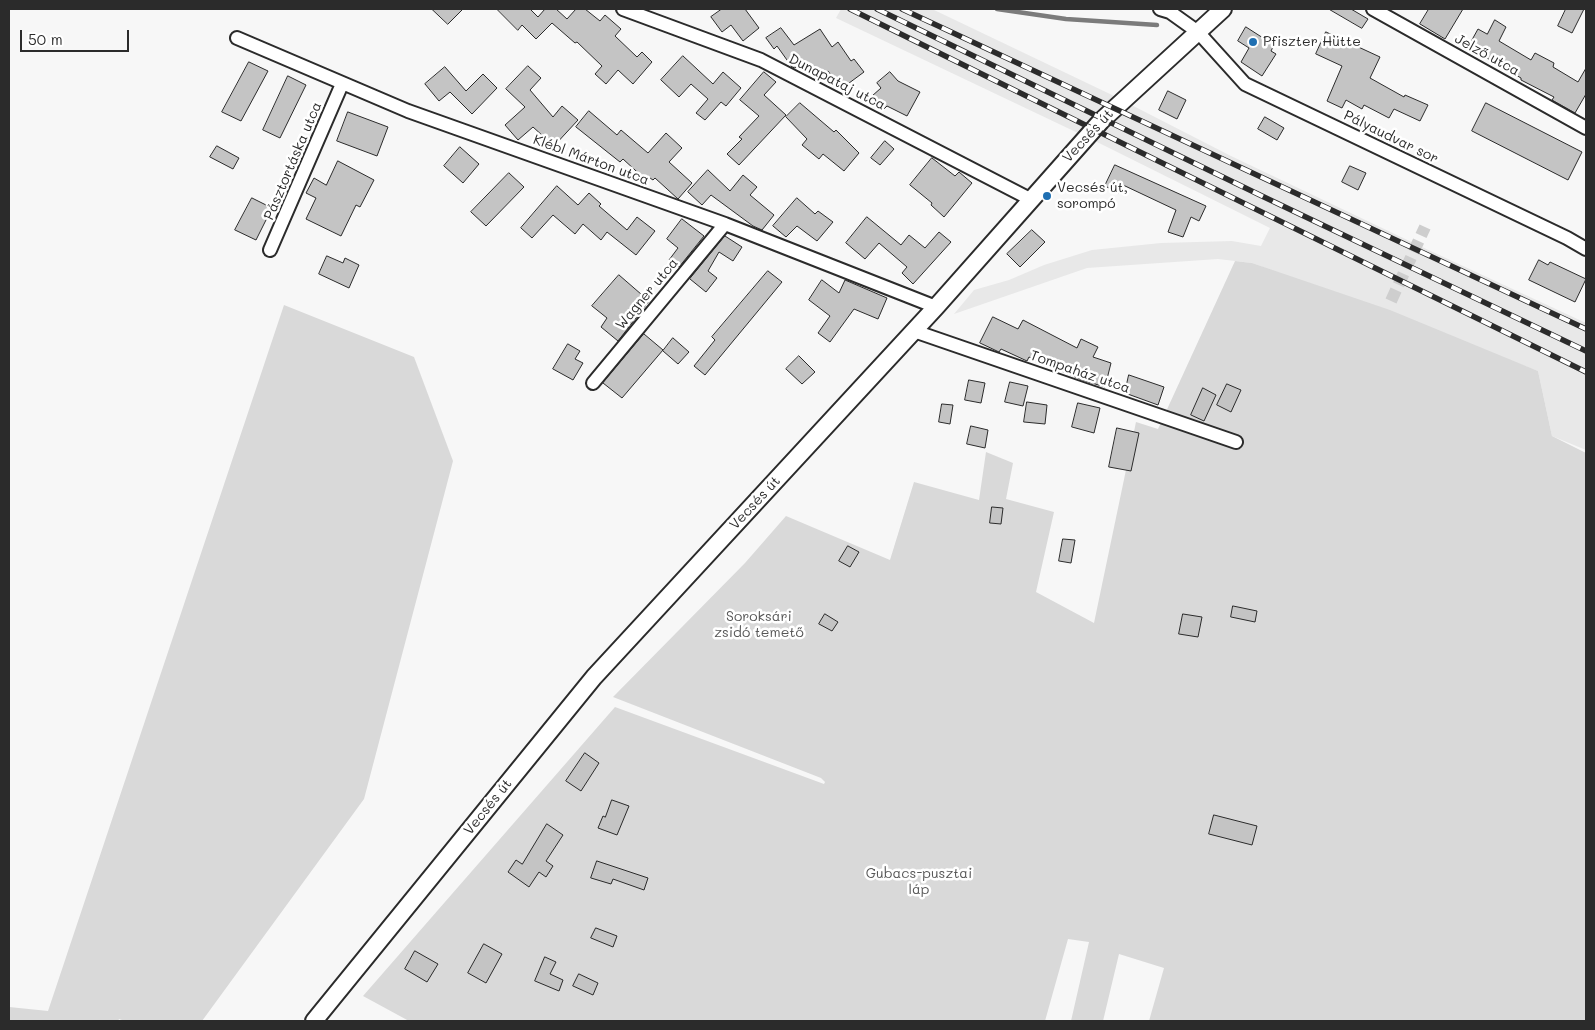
<!DOCTYPE html>
<html>
<head>
<meta charset="utf-8">
<style>
  body { margin:0 }
  #map { position:relative; width:1595px; height:1030px; overflow:hidden; background:#f7f7f7; font-family:Mali,sans-serif }
  canvas { display:block }
  .frame { position:absolute; inset:0; border:10px solid #2b2b2b; pointer-events:none }
  .scale { position:absolute; left:20px; top:30px; width:109px; height:22px; box-sizing:border-box; border:2px solid #2b2b2b; border-top:0; padding-left:6px; font-size:15px; line-height:18px; white-space:nowrap; color:#2b2b2b; -webkit-text-stroke:4px #fff; paint-order:stroke }
</style>
</head>
<body>
<div id="map">
<canvas width="1595" height="1030"></canvas>
<div class="frame"></div>
<div class="scale">50 m</div>
</div>
<script>
const c = document.querySelector('canvas').getContext('2d');
c.lineJoin = 'round';
function paint(path, color) { c.fillStyle = color; c.fill(path, 'evenodd'); }
function trace(path, color, width, dash) { c.strokeStyle = color; c.lineWidth = width; c.lineCap = dash ? 'butt' : 'round'; c.setLineDash(dash || []); c.stroke(path); }
function drawText(font, color, halo, rows, align = 'center') {
  c.font = font + ' Mali,sans-serif'; c.lineWidth = 5; c.setLineDash([]); c.textBaseline = 'middle'; c.strokeStyle = halo; c.fillStyle = color; for (const [text, x, y, turn = 0] of rows) {
    c.save(); c.translate(x, y); c.rotate((+turn || 0) * Math.PI / 180); c.textAlign = isNaN(turn) ? turn : align; if (halo) c.strokeText(text, 0, 0); c.fillText(text, 0, 0); c.restore();
  }
}
paint(new Path2D(`
  M841,9H932L1110,94L1231,156L1422,247L1586,323V450L1552,436L1538,371L1252,263L1218,259L1087,268L954,314L974,290L1009,280L1044,265L1092,250L1161,243L1232,241L1261,246L1270,228L1099,143L836,18Z`), '#e8e8e8');
paint(new Path2D(`
  M1235,261L1252,263L1390,310L1538,371L1552,436L1586,453V1021H1149L1164,968L1119,954L1103,1021H1071L1089,942L1068,939L1045,1021H409L363,996L615,707L824,784L825,782L821,778L613,697L745,563L786,516L890,560L914,482L979,500L986,452L1013,463L1006,499L1054,512L1036,592L1094,623L1136,422L1158,429Z
  M284,305L414,357L453,461L364,799L202,1021H125L119,1019L118,1021H9V1007L48,1011Z`), '#d9d9d9');
trace(new Path2D(`
  M997,9L1066,19L1157,25`), '#7b7b7b', 4.5);
const building = new Path2D(`
  M432,9H463L448,24Z
  M497,9H530L538,17L545,9H556L567,19L576,9H585L600,21L605,15L621,29L615,36L637,57L642,52L652,62L633,84L618,70L606,84L595,74L602,66L577,42L575,43L552,23L536,39L522,25L518,30Z
  M722,9H745L759,28L743,41L731,25L722,32L711,17Z
  M1329,9H1351L1368,19L1362,28Z
  M1429,9H1463L1445,39L1420,24Z
  M1566,9H1584L1572,33L1558,26Z
  M1495,20L1506,27L1499,41L1531,60L1535,53L1554,63L1553,67L1578,82L1586,68V94L1575,113L1552,100L1554,97L1521,80V78L1468,47L1478,29L1487,34Z
  M1246,27L1274,45L1271,51L1276,54L1262,76L1241,62L1249,48L1238,41Z
  M781,28L794,45L820,29L832,47L838,42L851,61L854,59L864,72L841,89L828,71L817,80L804,62L795,68L792,67L777,46L774,49L766,38Z
  M1326,32L1380,57L1370,78L1404,97L1405,95L1428,105L1420,121L1394,109L1389,118L1364,105L1362,109L1346,100L1342,108L1327,101L1342,66L1316,54Z
  M683,56L713,84L723,72L741,88L726,106L721,102L705,120L696,113L708,99L691,84L679,97L661,80Z
  M249,62L268,71L241,121L222,112Z
  M528,66L541,78L530,90L553,117L562,106L578,120L554,146L533,127L518,140L505,125L525,107L506,89Z
  M445,67L466,91L483,74L497,88L472,114L450,92L439,101L425,84Z
  M764,72L776,82L764,95L786,115L739,165L727,154L742,139L739,137L759,116L740,100Z
  M890,72L898,81L920,92L907,116L887,106L884,109L872,96L881,88L877,83Z
  M288,76L306,85L280,138L263,130Z
  M1168,91L1186,100L1177,119L1159,110Z
  M800,103L834,132L836,130L859,153L844,171L823,154L819,159L802,145L807,139L786,117Z
  M1486,103L1582,152L1568,180L1472,131Z
  M589,111L617,135L621,130L648,153L666,133L682,148L669,162L692,183L678,199L655,178L653,180L650,178L647,181L623,159L620,162L576,127Z
  M348,112L388,127L377,156L337,141Z
  M1265,117L1284,128L1277,140L1258,129Z
  M885,141L894,149L880,165L871,158Z
  M217,146L239,158L233,169L210,157Z
  M460,147L479,164L463,183L444,166Z
  M932,158L955,176L959,172L972,183L944,217L931,205L932,203L910,185Z
  M338,161L374,180L360,207L356,205L341,236L306,219L316,198L306,193L314,178L326,185Z
  M1115,165L1206,206L1199,221L1191,217L1183,237L1168,232L1176,210L1123,185L1119,193L1105,186Z
  M1350,166L1366,173L1358,190L1342,182Z
  M708,170L730,191L743,175L757,187L750,195L774,215L762,230L753,226L711,195L702,205L688,192Z
  M509,173L524,187L486,226L471,212Z
  M557,186L578,205L589,193L601,204L599,206L627,230L637,217L655,231L636,255L607,232L601,240L583,224L575,234L553,215L532,238L521,228Z
  M252,198L272,208L256,240L235,230Z
  M797,198L815,214L818,211L833,222L817,241L797,226L786,237L773,226Z
  M867,217L901,245L909,235L925,248L939,232L951,242L913,284L902,273L907,267L879,243L865,259L846,243Z
  M682,219L704,236L679,267L669,260L678,248L667,239Z
  M1032,230L1045,242L1020,267L1007,254Z
  M725,236L742,247L733,261L719,252L708,271L717,278L706,292L690,279Z
  M327,256L343,263L345,258L359,265L349,288L319,274Z
  M1539,260L1548,265L1550,262L1586,279L1575,302L1529,280Z
  M768,271L782,282L705,375L694,366L715,340L712,337Z
  M619,275L649,301L618,341L601,327L607,318L592,306Z
  M822,280L839,293L845,280L887,298L878,319L854,309L830,342L818,333L830,316L809,300Z
  M993,317L1018,329L1023,320L1077,348L1081,339L1098,347L1093,357L1111,363L1105,387L1082,380L1029,357L1027,361L1001,349L999,352L980,343Z
  M644,334L663,350L622,398L603,383Z
  M673,338L689,352L678,364L663,351Z
  M568,344L580,351L575,359L583,363L573,380L553,369Z
  M799,356L815,372L802,384L786,369Z
  M1129,375L1164,387L1158,405L1125,393Z
  M969,380L985,383L981,403L965,400Z
  M1010,382L1028,386L1023,406L1005,402Z
  M1227,384L1241,390L1231,412L1217,405Z
  M1203,388L1216,395L1204,421L1191,415Z
  M1027,402L1047,405L1045,424L1024,422Z
  M1078,403L1100,408L1094,433L1072,427Z
  M942,404L953,405L950,424L939,422Z
  M971,426L988,430L985,448L967,444Z
  M1117,428L1139,433L1131,471L1109,467Z
  M992,507L1003,508L1001,524L990,523Z
  M1063,539L1075,540L1071,563L1059,561Z
  M848,546L859,552L850,567L839,561Z
  M1233,606L1257,611L1255,622L1231,617Z
  M825,614L838,622L832,631L819,624Z
  M1183,614L1202,617L1198,637L1179,634Z
  M585,753L599,763L581,791L566,781Z
  M612,800L629,806L617,835L598,828L603,816L605,817Z
  M1214,815L1257,826L1252,845L1209,834Z
  M547,824L563,835L546,861L553,866L546,877L539,872L529,887L508,872L516,860L522,864Z
  M597,861L648,878L644,890L613,879L611,884L591,878Z
  M596,928L617,936L613,947L591,938Z
  M484,944L502,954L486,983L468,973Z
  M415,951L438,964L427,982L405,969Z
  M545,957L556,962L550,974L563,980L559,991L535,981Z
  M579,974L598,983L593,995L573,986Z`);
paint(building, '#c4c4c4');
trace(building, '#2b2b2b', 1);
trace(new Path2D(`
  M1391,301L1425,227`), '#cecece', 12, [12, 6]);
const minor = new Path2D(`
  M623,9L761,60L1030,199
  M1160,9L1170,12L1198,32L1245,84L1567,238L1586,249
  M1373,9L1586,128
  M237,38L408,111L725,224L936,307
  M270,250L342,84
  M914,331L1236,442
  M593,383L725,224`);
const tertiary = new Path2D(`
  M314,1021L594,677L936,307L1101,121L1223,9`);
trace(minor, '#2b2b2b', 16);
trace(tertiary, '#2b2b2b', 20);
trace(minor, '#fff', 12);
trace(tertiary, '#fff', 16);
const rail = new Path2D(`
  M850,9L1586,372
  M877,9L1264,197L1586,351
  M902,9L1586,329`);
trace(rail, '#2b2b2b', 5.5);
trace(rail, '#fff', 4, [11]);
for (const [x, y, r, color] of [
  [1253,42,5,"#1f6fb2"],
  [1047,196,5,"#1f6fb2"]
]) { const dot = new Path2D(); dot.arc(x, y, r, 0, 2 * Math.PI); c.fillStyle = color; c.fill(dot); trace(dot, '#fff', 2); }
drawText('14px', '#2b2b2b', '#fff', [
  ["Pfiszter Hütte",1263,42],
  ["Vecsés út,",1057,188],
  ["sorompó",1057,204]
], 'left');
drawText('14px', '#2b2b2b', '#fff', [
  ["Jelző utca",1487,55,29],
  ["Dunapataj utca",837,82,27],
  ["Vecsés út",1088,136,-47],
  ["Pályaudvar sor",1391,137,26],
  ["Klébl Márton utca",591,160,20],
  ["Pásztortáska utca",293,161,-67],
  ["Wagner utca",647,294,-50],
  ["Tompaház utca",1080,372,19],
  ["Vecsés út",755,503,-47],
  ["Vecsés út",488,807,-51]
]);
drawText('14px', '#565656', '#fff', [
  ["Soroksári",759,617],
  ["zsidó temető",759,633],
  ["Gubacs-pusztai",919,874],
  ["láp",919,890]
]);
</script>
</body>
</html>
